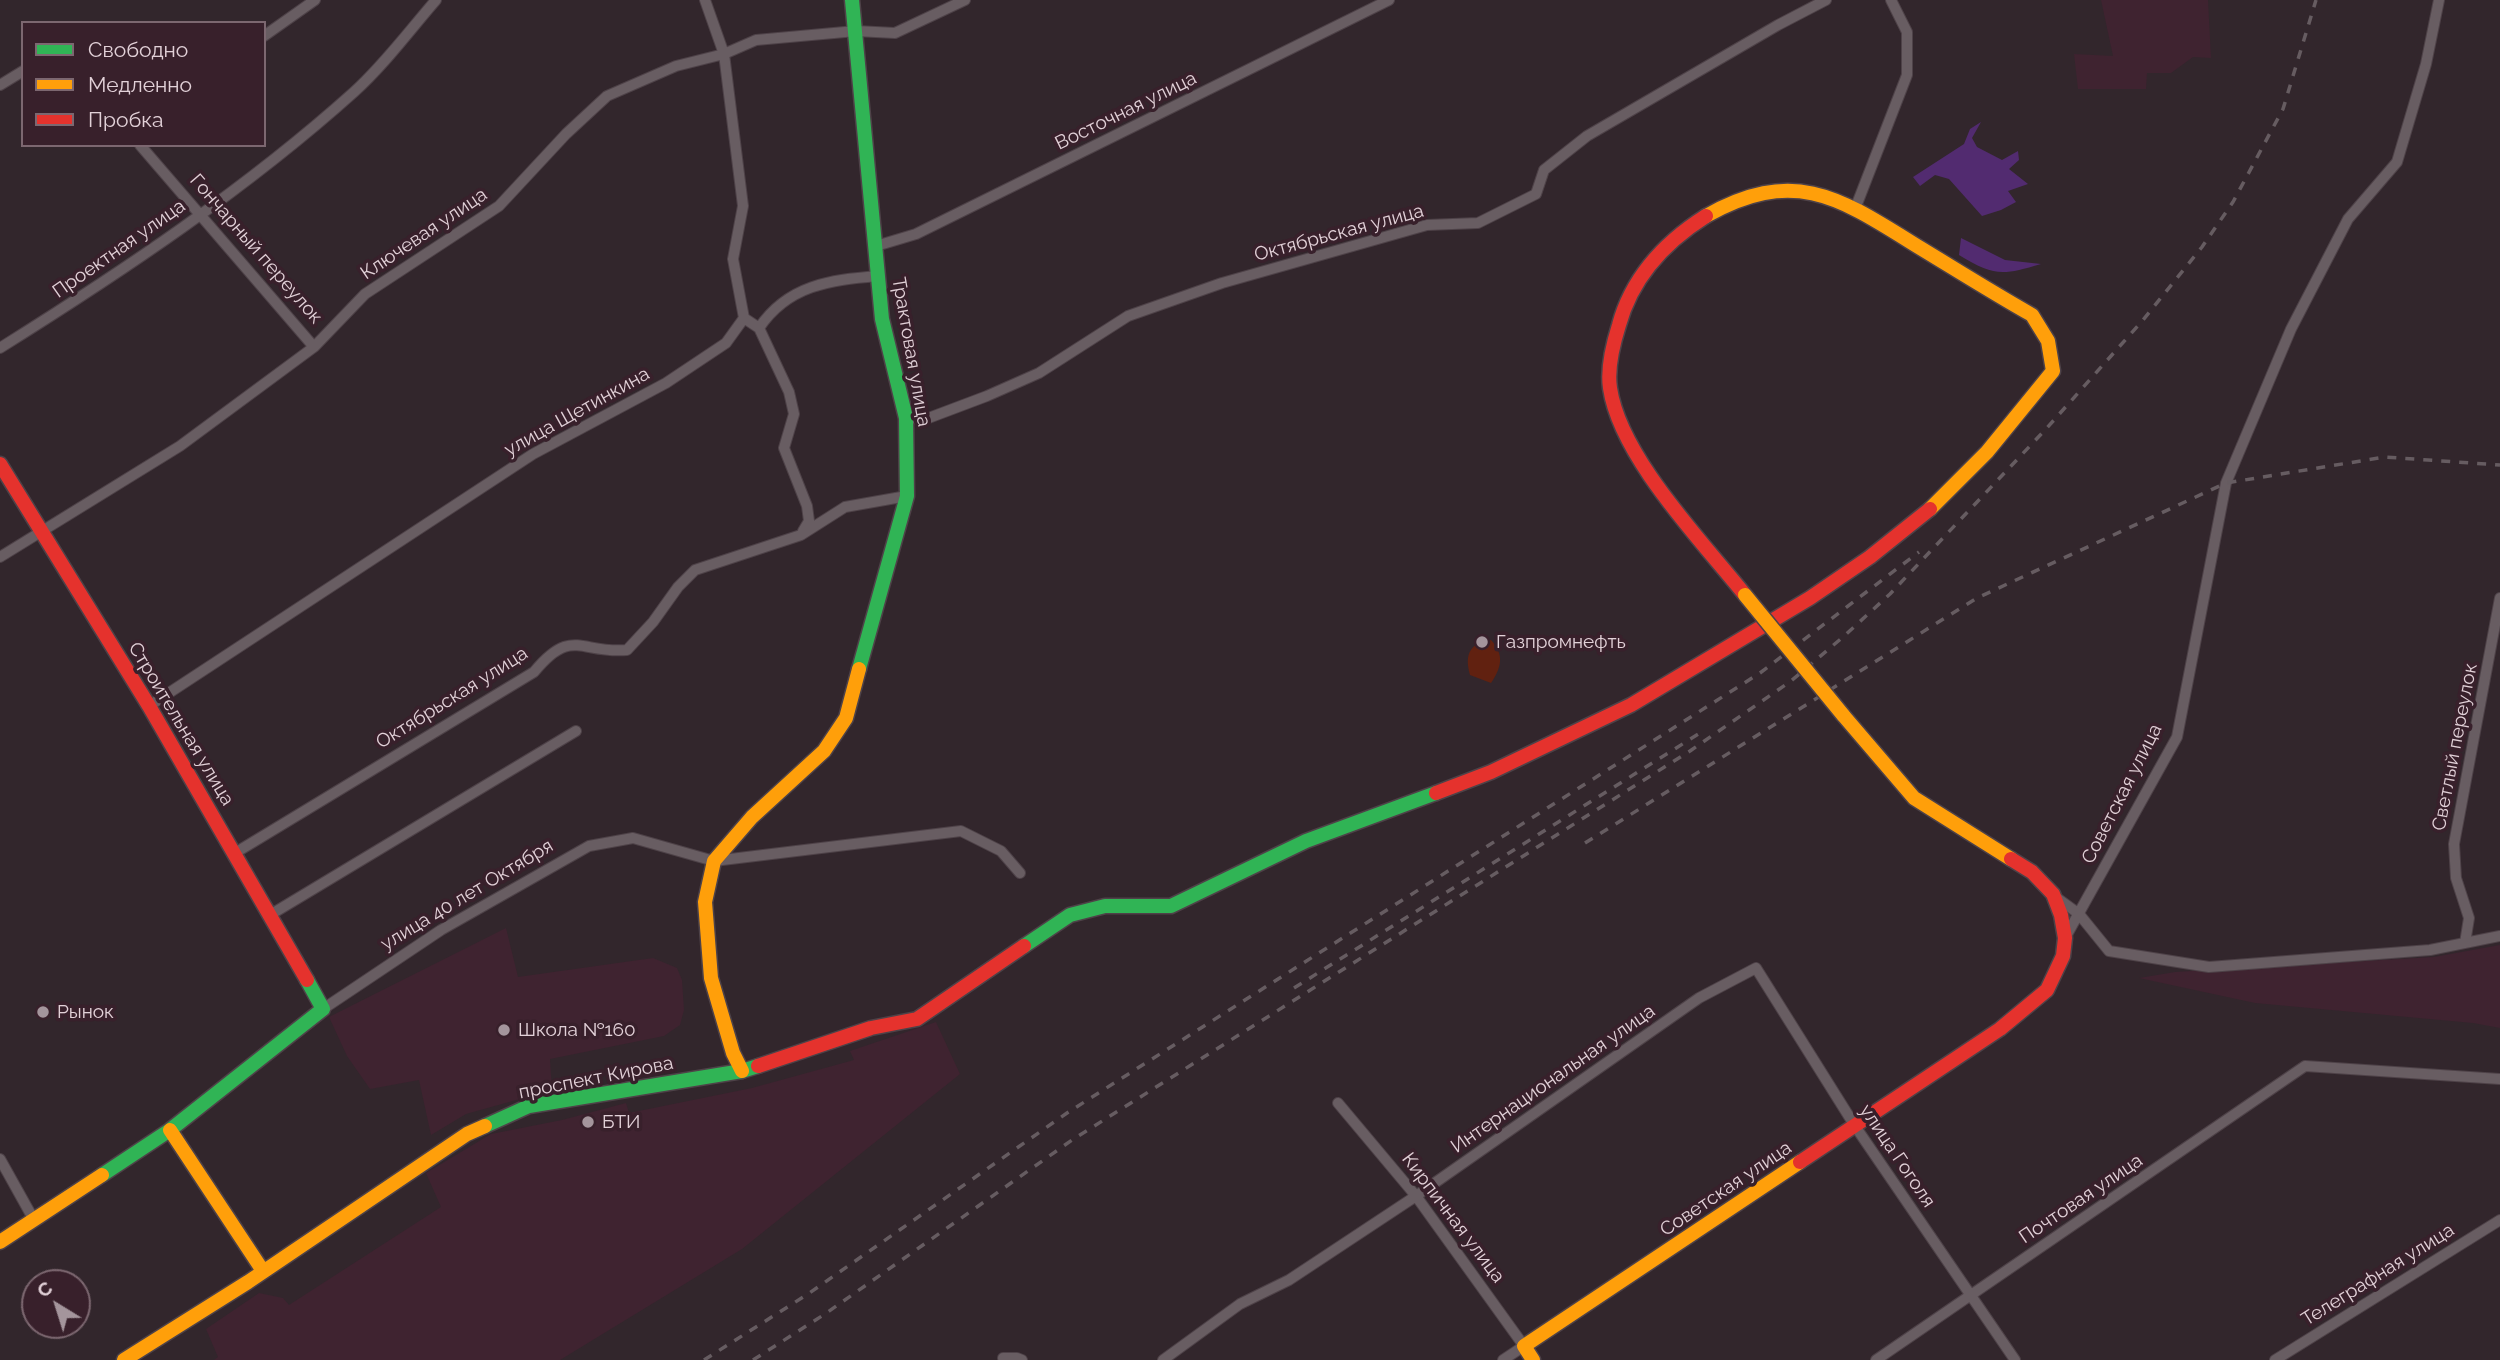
<!DOCTYPE html>
<html>
<head>
<meta charset="utf-8">
<style>
  body { margin:0 }
  #map { position:relative; width:2500px; height:1360px; overflow:hidden; background:#32262c; font-family:Raleway,sans-serif }
  canvas { display:block }
  .legend { position:absolute; left:21px; top:21px; width:245px; height:126px; box-sizing:border-box; background:#38202b; border:2px solid #7c6770; margin:0; padding:9px 12px; list-style:none; font-size:21px; color:#e2d1d8 }
  .legend li { display:flex; align-items:center; gap:14px; height:35px }
  .legend b { width:35px; border:2px solid #7c6770 }
  .north { position:absolute; left:21px; top:1269px; width:70px; height:70px; box-sizing:border-box; background:#38202b; border:2px solid #7c6770; border-radius:50%; rotate:322deg; font-size:19px; font-weight:700; line-height:28px; text-align:center; color:#e2d1d8 }
  .north::after { content:''; display:block; margin:auto; width:24px; height:32px; background:#a4959c; clip-path:polygon(50% 0,100% 100%,50% 72%,0 100%) }
</style>
</head>
<body>
<div id="map">
<canvas width="2500" height="1360"></canvas>
<ul class="legend">
<li><b style="height:9px;background:#30b455"></b>Свободно</li>
<li><b style="height:9px;background:#ff9f0a"></b>Медленно</li>
<li><b style="height:9px;background:#e5322d"></b>Пробка</li>
</ul>
<div class="north">С</div>
</div>
<script>
const c = document.querySelector('canvas').getContext('2d');
c.lineJoin = 'round';
function paint(path, color) { c.fillStyle = color; c.fill(path, 'evenodd'); }
function trace(path, color, width, dash) { c.strokeStyle = color; c.lineWidth = width; c.lineCap = dash ? 'butt' : 'round'; c.setLineDash(dash || []); c.stroke(path); }
function drawText(font, color, halo, rows, align = 'center') {
  c.font = font + ' Raleway,sans-serif'; c.lineWidth = 7; c.setLineDash([]); c.textBaseline = 'middle'; c.strokeStyle = halo; c.fillStyle = color; for (const [text, x, y, turn = 0] of rows) {
    c.save(); c.translate(x, y); c.rotate((+turn || 0) * Math.PI / 180); c.textAlign = isNaN(turn) ? turn : align; if (halo) c.strokeText(text, 0, 0); c.fillText(text, 0, 0); c.restore();
  }
}
paint(new Path2D(`
  M2101,0H2208L2211,58L2193,57L2171,73H2147L2146,89H2078L2074,54L2113,56Z
  M506,928L518,977L653,958L677,968L682,980L684,1010L680,1025L664,1036L550,1059L552,1090L466,1114L431,1135L419,1080L370,1089L347,1056L329,1017Z
  M2500,945V1028L2473,1023L2255,1003L2139,978L2175,972L2434,957Z
  M936,1022L960,1074L742,1249L560,1360H214L218,1357L206,1329L259,1293L283,1298L289,1305L441,1207L426,1173L491,1134L562,1120L626,1103L629,1113L752,1088L854,1060L850,1051Z`), '#3f2330');
paint(new Path2D(`
  M1491,640C1505,655 1501,668 1491,683L1470,675C1464,654 1470,643 1491,640Z`), '#612110');
paint(new Path2D(`
  M1981,122L1972,138L1977,147L2002,160L2018,151L2019,160L2009,169L2028,184L2008,191L2016,202L2001,210L1982,216L1949,179L1935,175L1920,186L1913,177L1964,144L1970,129Z
  M1961,238L2005,260L2041,264C2001,276 1994,276 1959,255Z`), '#522b70');
const street = new Path2D(`
  M264,36L315,0
  M0,85L23,71
  M140,145L314,347
  M1855,209L1907,75V32L1891,0
  M876,246L916,234L1389,0
  M744,318L759,328L789,392L794,414L784,448L807,506L809,521L803,531
  M759,328C788,285 830,280 878,276
  M0,348C123,271 246,189 354,92C384,65 409,31 436,0
  M906,418L926,419L987,396L1039,373L1128,316L1222,283L1427,225L1478,223L1536,194L1544,170L1587,136L1778,25L1826,0
  M0,557L180,446L314,347L365,294L499,206L566,134L607,96L676,66L724,54L756,40L856,31L895,33L965,0
  M149,706L533,454L666,383L726,343L744,318L733,259L743,206L724,54L705,0
  M235,853L534,672C572,626 580,654 627,650L653,622L678,587L695,570L801,535L845,507L907,496
  M2053,895L2079,914L2109,951L2209,967L2430,950L2500,936
  M270,915L576,731
  M2065,938L2177,737L2226,483L2291,329L2348,219L2397,162L2426,64L2439,0
  M2465,943L2469,918L2456,878L2454,844L2500,598
  M323,1009L441,930L589,846L633,838L714,861L961,831L1001,851L1020,873
  M1338,1103L1416,1196L1524,1346L1503,1360
  M0,1159L34,1220
  M1003,1358H1017L1022,1360
  M1163,1360L1240,1304L1289,1280L1416,1196L1699,998L1756,968L1855,1126L2015,1360
  M1876,1360L2305,1066L2500,1079
  M2275,1360L2500,1220`);
const fast = new Path2D(`
  M852,0L882,319L906,418L907,496L859,669
  M1024,946L1070,915L1105,906H1171L1306,841L1436,793
  M485,1126L529,1106L742,1071L758,1066
  M102,1175L170,1130L323,1009L307,980`);
const slow = new Path2D(`
  M1706,216C1795,166 1840,198 1917,246C1955,269 1993,293 2032,315L2048,341L2053,371L1987,452L1930,509
  M1843,715L1914,798L2011,859
  M742,1071L733,1053L711,978L705,902L714,861L752,817L824,751L846,718L859,669
  M170,1130L263,1271
  M0,1242L102,1175
  M124,1360L248,1282L467,1134L485,1126
  M1533,1360L1524,1346L1800,1162`);
const jam = new Path2D(`
  M1706,216C1665,242 1632,277 1619,325C1613,344 1607,368 1610,388C1620,457 1702,541 1745,595
  M0,464L149,706L307,980
  M1436,793L1491,772L1631,705L1810,598L1870,557L1930,509
  M758,1066L871,1028L917,1019L1024,946
  M1800,1162L2000,1029L2047,990L2063,956L2065,938L2061,915L2053,894L2032,872L2011,859`);
trace(street, '#4e4248', 12);
trace(fast, '#4e4248', 17);
trace(slow, '#4e4248', 17);
trace(jam, '#4e4248', 17);
trace(street, '#685d62', 10);
trace(fast, '#30b455', 14);
trace(slow, '#ff9f0a', 14);
trace(jam, '#e5322d', 14);
trace(new Path2D(`
  M1585,843L1977,598L2226,483L2385,457L2500,465
  M1294,988L1700,733
  M704,1360L808,1294L1067,1113L1760,673L1919,552
  M753,1360L825,1314L1072,1140L1690,751L1791,681L1843,637L1890,594L2046,429L2143,320L2202,247L2233,202L2283,109L2316,0`), '#665c61', 3.5, [9, 9]);
const slowBridge = new Path2D(`
  M1745,595L1843,715`);
trace(slowBridge, '#4e4248', 17, []);
trace(slowBridge, '#ff9f0a', 14);
for (const [x, y, r, color] of [
  [1482,642,7,"#a4959c"],
  [43,1012,7,"#a4959c"],
  [504,1030,7,"#a4959c"],
  [588,1122,7,"#a4959c"]
]) { const dot = new Path2D(); dot.arc(x, y, r, 0, 2 * Math.PI); c.fillStyle = color; c.fill(dot); trace(dot, '#38202b', 2.5); }
drawText('19px', '#e2d1d8', '#38202b', [
  ["Восточная улица",1126,111,-26],
  ["Октябрьская улица",1339,233,-15],
  ["Ключевая улица",424,234,-34],
  ["Проектная улица",119,249,-35],
  ["Гончарный переулок",256,249,49],
  ["Трактовая улица",911,352,80],
  ["улица Щетинкина",577,412,-29],
  ["Октябрьская улица",452,698,-32],
  ["Строительная улица",181,724,59],
  ["Светлый переулок",2455,747,-79],
  ["Советская улица",2122,794,-63],
  ["улица 40 лет Октября",467,895,-31],
  ["проспект Кирова",596,1078,-11],
  ["Интернациональная улица",1553,1079,-35],
  ["улица Гоголя",1897,1156,56],
  ["Советская улица",1726,1189,-34],
  ["Почтовая улица",2081,1199,-34],
  ["Кирпичная улица",1453,1218,53],
  ["Телеграфная улица",2378,1275,-32]
]);
drawText('19px', '#e2d1d8', '#38202b', [
  ["Газпромнефть",1496,642],
  ["Рынок",57,1012],
  ["Школа №160",518,1030],
  ["БТИ",602,1122]
], 'left');
</script>
</body>
</html>
